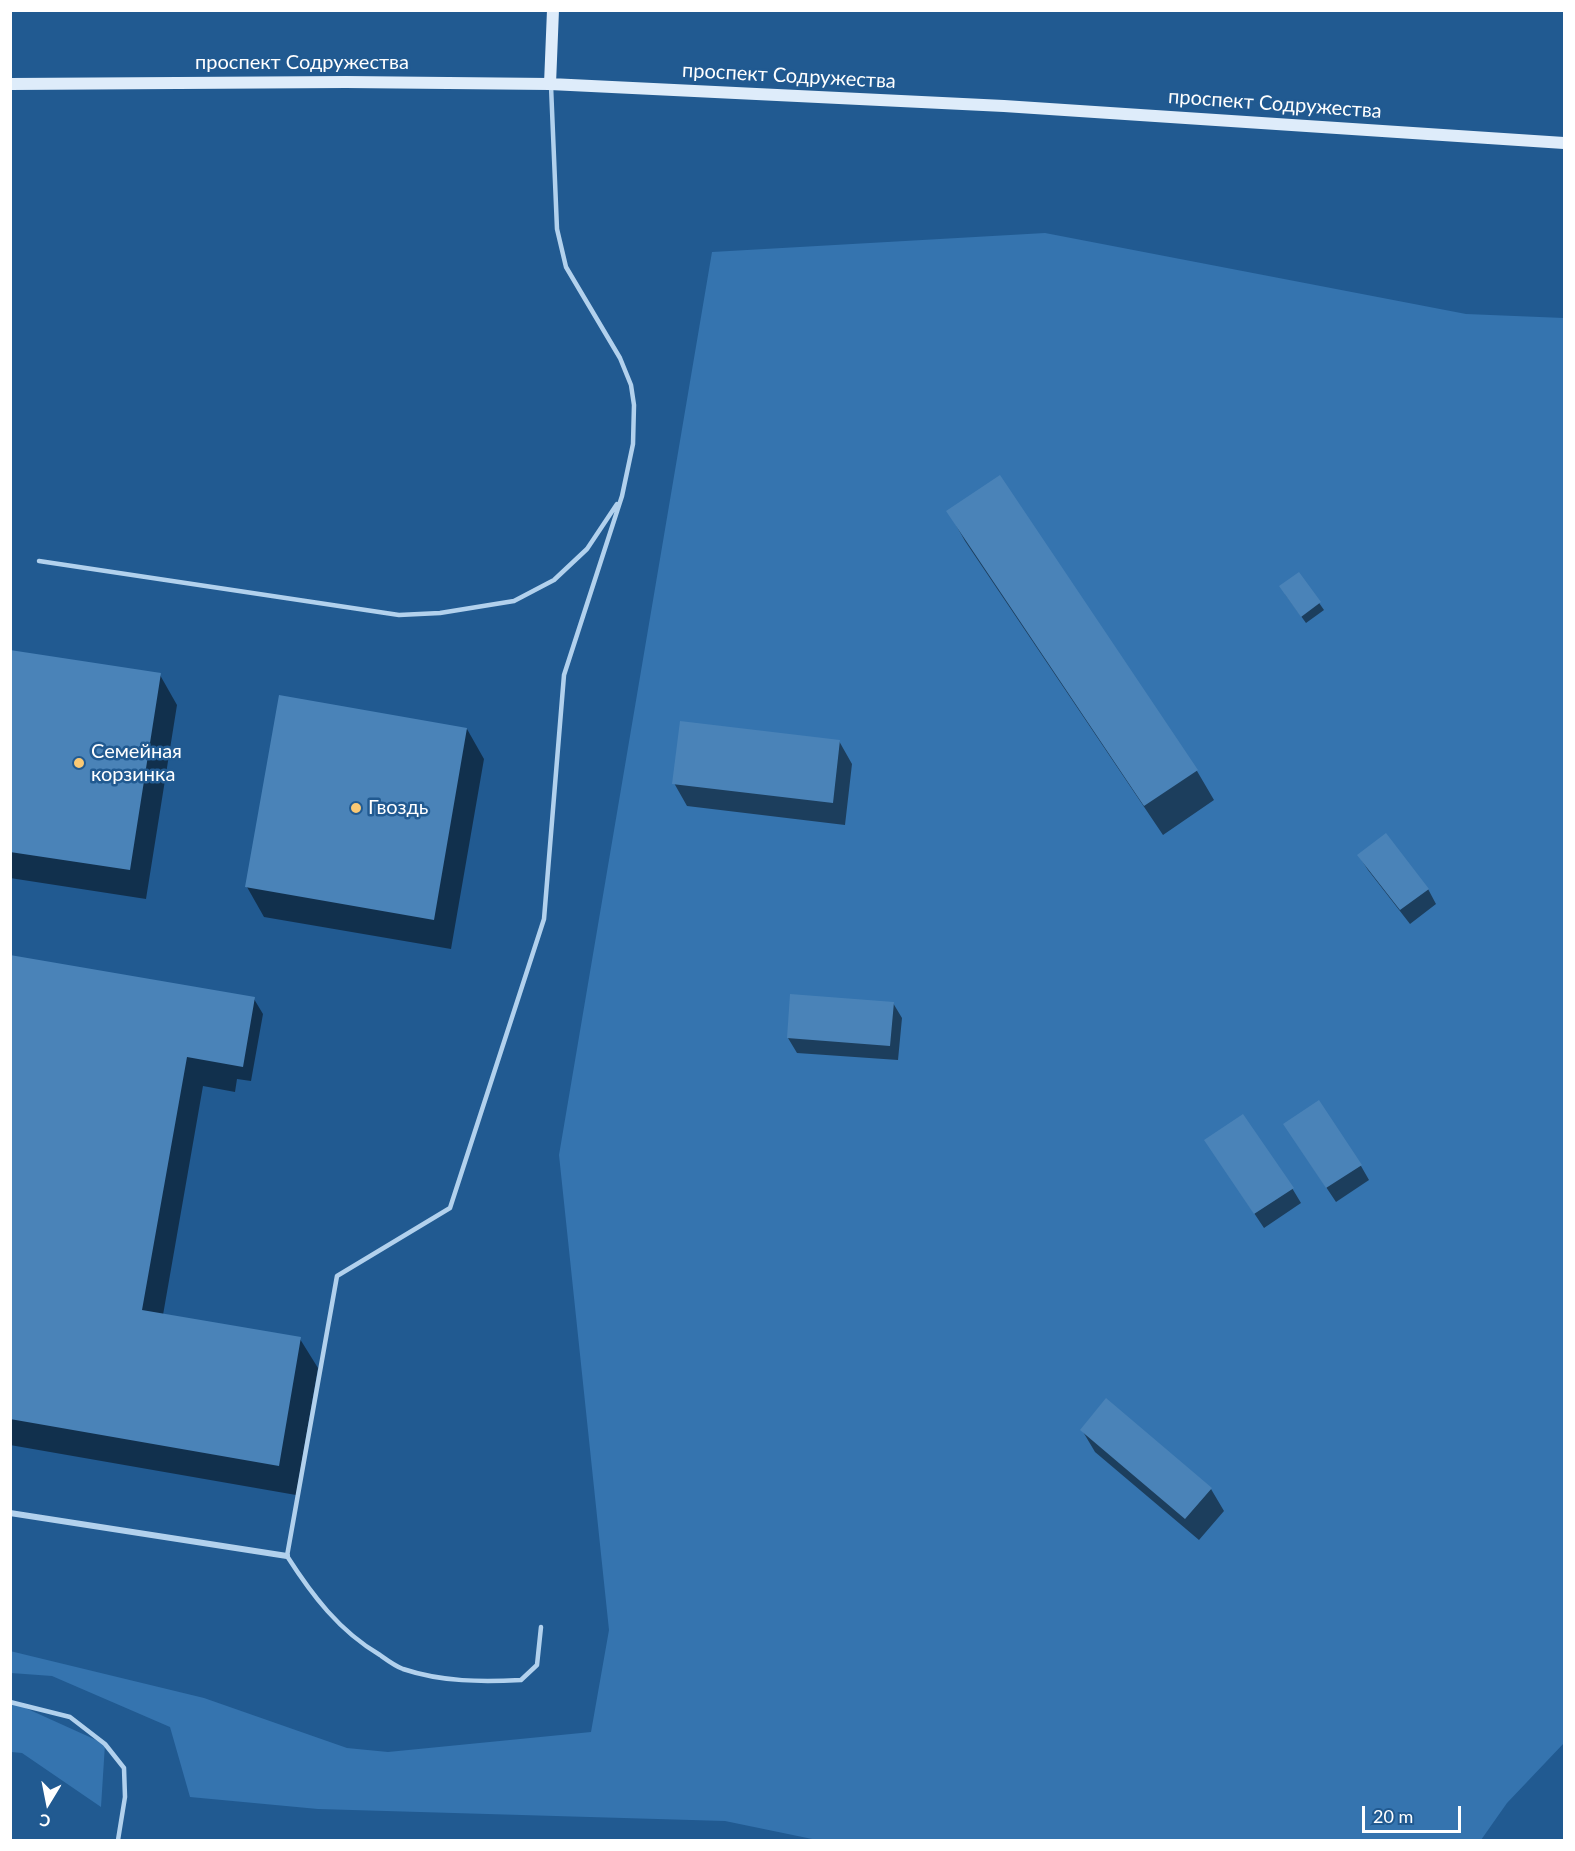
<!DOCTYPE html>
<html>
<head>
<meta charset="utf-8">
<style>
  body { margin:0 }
  #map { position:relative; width:1575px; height:1851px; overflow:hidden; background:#215a91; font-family:Lato,sans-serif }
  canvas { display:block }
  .frame { position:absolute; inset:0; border:12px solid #fff; pointer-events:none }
  .north { position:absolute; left:18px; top:1773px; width:60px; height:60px; -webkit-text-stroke:4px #215a91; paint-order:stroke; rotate:190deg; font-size:16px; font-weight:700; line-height:24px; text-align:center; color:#fff }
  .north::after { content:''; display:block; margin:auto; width:21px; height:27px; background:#fff; clip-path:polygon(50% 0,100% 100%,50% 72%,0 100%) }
  .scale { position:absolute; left:1362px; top:1806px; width:99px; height:27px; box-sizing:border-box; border:3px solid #fff; border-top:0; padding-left:8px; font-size:18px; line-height:21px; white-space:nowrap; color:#fff; -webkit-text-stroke:4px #215a91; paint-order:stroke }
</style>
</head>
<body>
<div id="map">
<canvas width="1575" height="1851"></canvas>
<div class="frame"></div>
<div class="north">С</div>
<div class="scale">20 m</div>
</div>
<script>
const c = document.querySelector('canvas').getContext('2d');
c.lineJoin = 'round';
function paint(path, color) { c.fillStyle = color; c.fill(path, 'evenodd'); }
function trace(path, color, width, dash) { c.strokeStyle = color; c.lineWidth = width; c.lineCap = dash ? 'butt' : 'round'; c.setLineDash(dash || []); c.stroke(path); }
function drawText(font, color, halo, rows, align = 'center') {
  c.font = font + ' Lato,sans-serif'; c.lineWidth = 5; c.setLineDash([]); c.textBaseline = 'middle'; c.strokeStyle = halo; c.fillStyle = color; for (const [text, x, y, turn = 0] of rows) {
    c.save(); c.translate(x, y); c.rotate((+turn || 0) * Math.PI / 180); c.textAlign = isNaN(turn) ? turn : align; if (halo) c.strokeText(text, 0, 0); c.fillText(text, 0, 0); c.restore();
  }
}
paint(new Path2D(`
  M1045,233L1466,314L1564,318V1743L1507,1803L1481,1840H817L725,1821L318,1809L190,1797L170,1727L52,1676L11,1673L10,1651L204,1698L347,1748L388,1752L591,1732L609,1630L559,1155L712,252Z
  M10,1701L105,1744L101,1807L22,1753L11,1752Z`), '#3574af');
paint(new Path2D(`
  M948,511L1197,771L1214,800L1163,835L965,541Z
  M1299,574L1324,610L1306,623L1285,594Z
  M10,652L160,675L177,705L146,899L10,878Z
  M467,729L484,759L451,949L264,917L247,887Z
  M839,741L852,764L845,825L687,806L674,783Z
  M1359,856L1428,889L1436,904L1410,924L1368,870Z
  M10,956L254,999L263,1014L251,1081L237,1079L235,1092L203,1086L163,1315L300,1339L318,1368L296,1495L10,1445Z
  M893,1003L902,1018L898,1060L797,1053L788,1038Z
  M1294,1139L1361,1166L1369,1180L1336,1202Z
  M1206,1141L1292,1188L1301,1203L1264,1228Z
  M1082,1430L1211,1489L1224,1511L1199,1540L1095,1452Z`), '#0007');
paint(new Path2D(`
  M1000,475L1198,770L1144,806L946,511Z
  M1299,572L1321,602L1301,617L1279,586Z
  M10,650L161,673L130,870L10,852Z
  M279,695L467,728L434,920L245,887Z
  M680,721L840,740L833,803L672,784Z
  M1386,833L1429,889L1400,910L1357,855Z
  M10,955L255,997L243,1067L187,1057L142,1310L301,1337L279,1466L10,1419Z
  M790,994L894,1002L890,1046L787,1038Z
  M1319,1100L1362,1165L1326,1188L1283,1124Z
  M1243,1114L1294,1188L1254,1214L1204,1140Z
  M1106,1398L1212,1488L1185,1519L1080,1430Z`), '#4a83b8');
trace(new Path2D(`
  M39,561L399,615L440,613L514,601L554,580L587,549L617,504
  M541,1627L537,1665L521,1680C482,1682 442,1682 403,1669C395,1666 387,1660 380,1655C339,1631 312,1595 287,1556L337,1276L450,1208L544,919L564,675L622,496L633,444L634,405L631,385L620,358L566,267L557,229L551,86
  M10,1702L70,1717L105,1744L124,1768L125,1797L118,1840`), '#b2d1ed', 4.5);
trace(new Path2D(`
  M10,1513L287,1556`), '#b2d1ed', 6);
trace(new Path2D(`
  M10,84L346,82L550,84L1004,106L1564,143
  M550,84L553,10`), '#deecfa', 12);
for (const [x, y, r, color] of [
  [79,763,6,"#fac974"],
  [356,808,6,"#fac974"]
]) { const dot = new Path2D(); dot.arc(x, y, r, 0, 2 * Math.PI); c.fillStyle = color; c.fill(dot); trace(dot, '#215a91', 2); }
drawText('20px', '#fff', '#215a91', [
  ["проспект Содружества",302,63],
  ["проспект Содружества",789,76,3],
  ["проспект Содружества",1275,104,4]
]);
drawText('20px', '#fff', '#215a91', [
  ["Семейная",91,752],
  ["корзинка",91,775],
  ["Гвоздь",368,808]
], 'left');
</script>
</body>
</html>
